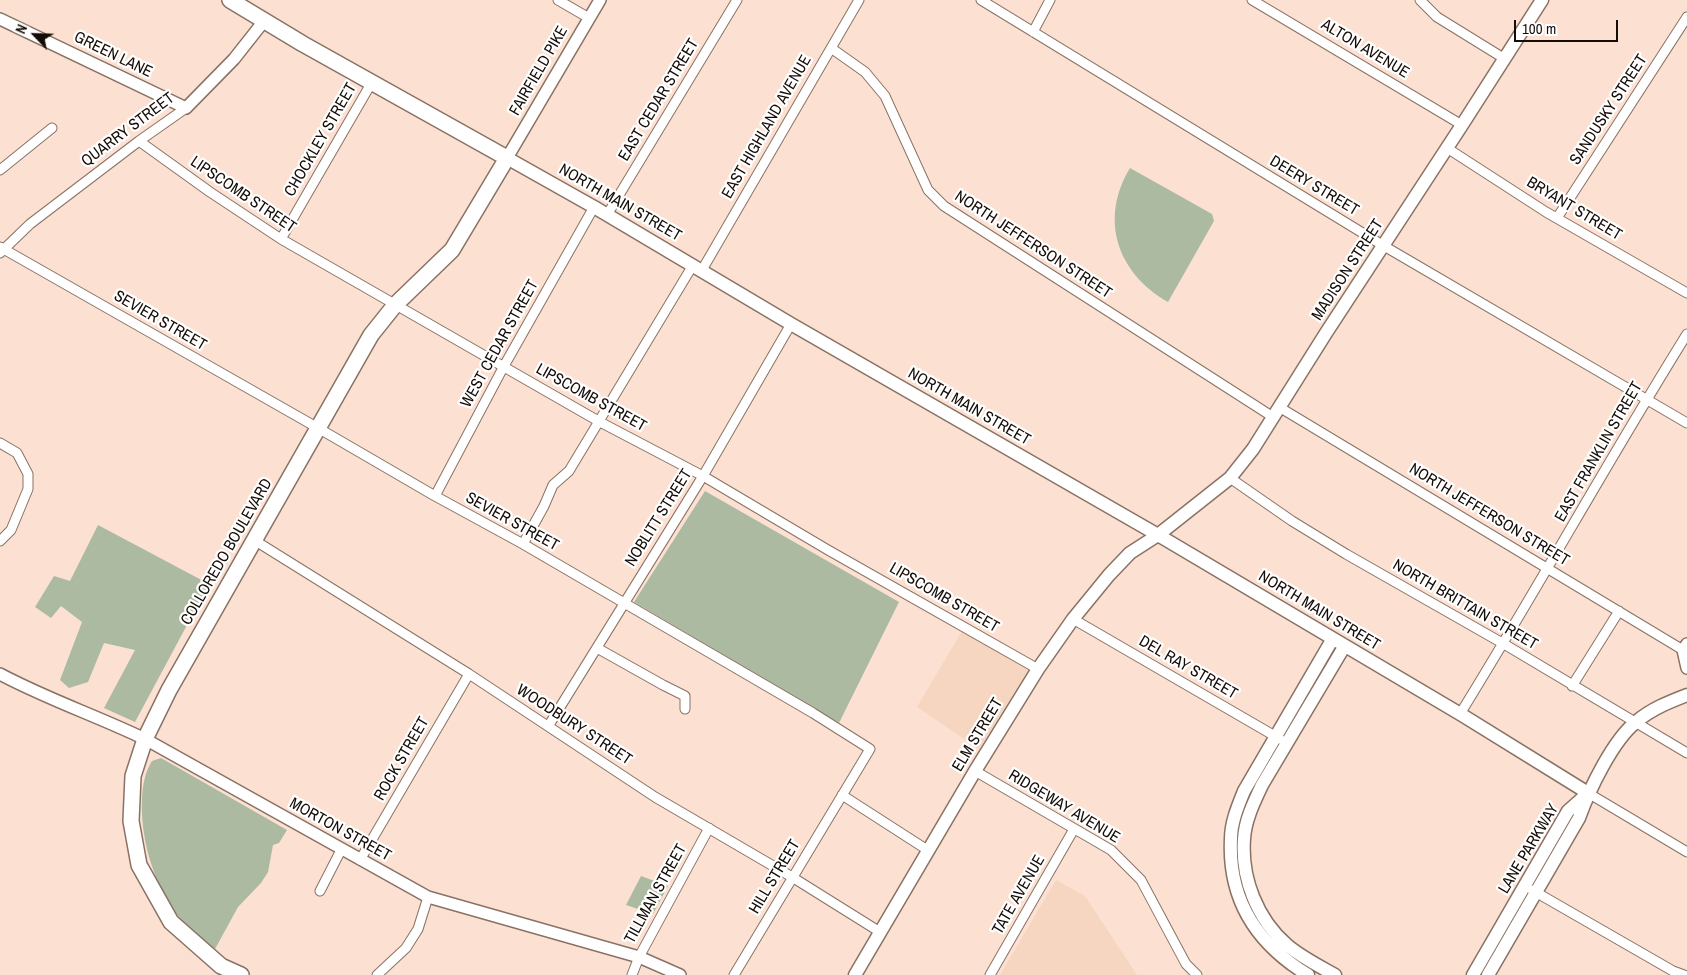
<!DOCTYPE html>
<html>
<head>
<meta charset="utf-8">
<style>
  body { margin:0 }
  #map { position:relative; width:1687px; height:975px; overflow:hidden; background:#fce1d2; font-family:"Archivo Narrow",sans-serif }
  canvas { display:block }
  .north { position:absolute; left:10px; top:10px; width:50px; height:50px; -webkit-text-stroke:4px #fff; paint-order:stroke; rotate:294deg; font-size:14px; font-weight:700; line-height:20px; text-align:center; color:#140c07 }
  .north::after { content:''; display:block; margin:auto; width:18px; height:22px; background:#140c07; clip-path:polygon(50% 0,100% 100%,50% 72%,0 100%) }
  .scale { position:absolute; left:1514px; top:20px; width:104px; height:22px; box-sizing:border-box; border:2px solid #140c07; border-top:0; padding-left:6px; font-size:15px; line-height:18px; white-space:nowrap; color:#140c07; -webkit-text-stroke:4px #fff; paint-order:stroke }
</style>
</head>
<body>
<div id="map">
<canvas width="1687" height="975"></canvas>
<div class="north">N</div>
<div class="scale">100 m</div>
</div>
<script>
const c = document.querySelector('canvas').getContext('2d');
c.lineJoin = 'round';
function paint(path, color) { c.fillStyle = color; c.fill(path, 'evenodd'); }
function trace(path, color, width, dash) { c.strokeStyle = color; c.lineWidth = width; c.lineCap = dash ? 'butt' : 'round'; c.setLineDash(dash || []); c.stroke(path); }
function drawText(font, color, halo, rows, align = 'center') {
  c.font = font + ' "Archivo Narrow",sans-serif'; c.lineWidth = 4.5; c.setLineDash([]); c.textBaseline = 'middle'; c.strokeStyle = halo; c.fillStyle = color; for (const [text, x, y, turn = 0] of rows) {
    c.save(); c.translate(x, y); c.rotate((+turn || 0) * Math.PI / 180); c.textAlign = isNaN(turn) ? turn : align; if (halo) c.strokeText(text, 0, 0); c.fillText(text, 0, 0); c.restore();
  }
}
paint(new Path2D(`
  M962,631L1029,669L979,749L917,707Z
  M1056,880L1085,896L1137,975H1000Z`), '#f6d5c1');
paint(new Path2D(`
  M1130,168L1212,214L1214,221L1168,302C1117,273 1099,219 1130,168Z
  M705,491L899,602L839,723L634,602Z
  M98,525L209,584L135,722L104,708L135,650L104,643L88,682L69,688L60,680L82,622L61,606L51,618L35,607L54,576L70,581Z
  M161,758L287,830L279,843L273,845L268,872L261,883L238,907L215,949C165,920 139,853 142,797C143,784 145,772 152,761Z
  M641,876L668,886L653,914L626,905Z`), '#abbaa1');
const street = new Path2D(`
  M558,0L589,18
  M981,0L1384,246L1687,423
  M1252,0L1462,125
  M1420,0L1437,17L1505,59
  M1033,32L1050,0
  M831,48L865,72L885,96L928,190L944,206L1273,417
  M139,141L210,192L281,239L600,422L703,476L828,550L1038,669
  M1447,148L1546,212L1687,293
  M0,170L52,128
  M607,215L737,0
  M1557,218L1687,17
  M281,239L372,82
  M0,247L318,428L435,496L523,544L813,713L870,749L734,975
  M0,253L30,224L139,141L186,108
  M702,270L859,0
  M1279,407L1683,650
  M0,443L17,453L28,474V489L11,530L0,541
  M1230,478L1292,521L1346,554L1504,644L1687,753
  M435,496L504,366L594,207
  M254,540L469,674L655,797L792,877L880,932
  M523,544L544,506L553,485L569,471L693,265
  M1073,619L1280,739
  M597,648L663,685L685,696V709
  M1572,686L1619,611
  M1460,714C1538,588 1609,459 1687,334
  M549,725L703,476L791,324
  M975,771L1111,850L1141,880L1186,964L1197,975
  M1588,793L1687,852
  M842,795L929,851
  M360,860L469,674
  M1532,890L1673,971L1684,975
  M320,891L341,850
  M377,975L406,948L418,929L428,897
  M632,975L639,957L709,828
  M990,975L1074,829`);
const secondary = new Path2D(`
  M0,19L186,108L234,59L264,21
  M507,158L600,0
  M1687,644L1683,650L1687,668
  M0,674C47,699 97,716 145,739L428,897L639,957L680,975`);
const primary = new Path2D(`
  M507,158L594,207L791,324L1158,535L1462,715L1588,793
  M855,975L975,771L1038,669L1073,619L1109,575L1130,553L1158,535L1230,478L1253,449L1326,333L1462,125L1542,0
  M1308,975C1257,944 1228,900 1231,839C1231,822 1238,806 1244,791L1332,640
  M1335,975C1319,966 1301,957 1287,945C1257,919 1241,878 1244,839C1245,820 1254,802 1262,785L1344,647
  M1473,975L1568,811L1586,795
  M1488,975L1579,818C1589,790 1613,740 1636,722C1651,709 1669,702 1687,695`);
const highway = new Path2D(`
  M230,0L303,44L507,158L452,250L395,305L371,335L169,690L145,739L133,776L131,821L139,865L171,922L221,966L241,975`);
trace(street, '#897264', 11);
trace(secondary, '#897264', 14);
trace(primary, '#897264', 15);
trace(highway, '#897264', 18);
trace(street, '#fff', 9);
trace(secondary, '#fff', 11);
trace(primary, '#fff', 12);
trace(highway, '#fff', 15);
drawText('16px', '#140c07', '#fff', [
  ["ALTON AVENUE",1365,49,31],
  ["GREEN LANE",113,55,26],
  ["FAIRFIELD PIKE",539,71,-60],
  ["EAST CEDAR STREET",659,100,-59],
  ["SANDUSKY STREET",1609,110,-57],
  ["EAST HIGHLAND AVENUE",767,127,-60],
  ["QUARRY STREET",128,130,-37],
  ["CHOCKLEY STREET",321,140,-60],
  ["DEERY STREET",1314,186,31],
  ["LIPSCOMB STREET",243,195,34],
  ["NORTH MAIN STREET",620,203,30],
  ["BRYANT STREET",1574,209,31],
  ["NORTH JEFFERSON STREET",1033,245,33],
  ["MADISON STREET",1348,270,-57],
  ["SEVIER STREET",160,321,30],
  ["WEST CEDAR STREET",500,344,-61],
  ["LIPSCOMB STREET",591,398,29],
  ["NORTH MAIN STREET",969,407,30],
  ["EAST FRANKLIN STREET",1599,452,-60],
  ["NORTH JEFFERSON STREET",1489,515,31],
  ["NOBLITT STREET",659,518,-58],
  ["SEVIER STREET",512,522,29],
  ["COLLOREDO BOULEVARD",227,552,-60],
  ["LIPSCOMB STREET",944,598,30],
  ["NORTH BRITTAIN STREET",1465,605,30],
  ["NORTH MAIN STREET",1319,611,31],
  ["DEL RAY STREET",1188,668,30],
  ["WOODBURY STREET",574,725,33],
  ["ELM STREET",978,735,-59],
  ["ROCK STREET",402,759,-60],
  ["RIDGEWAY AVENUE",1064,807,31],
  ["MORTON STREET",340,830,29],
  ["LANE PARKWAY",1529,849,-59],
  ["HILL STREET",775,877,-59],
  ["TILLMAN STREET",656,894,-61],
  ["TATE AVENUE",1019,895,-60]
]);
</script>
</body>
</html>
